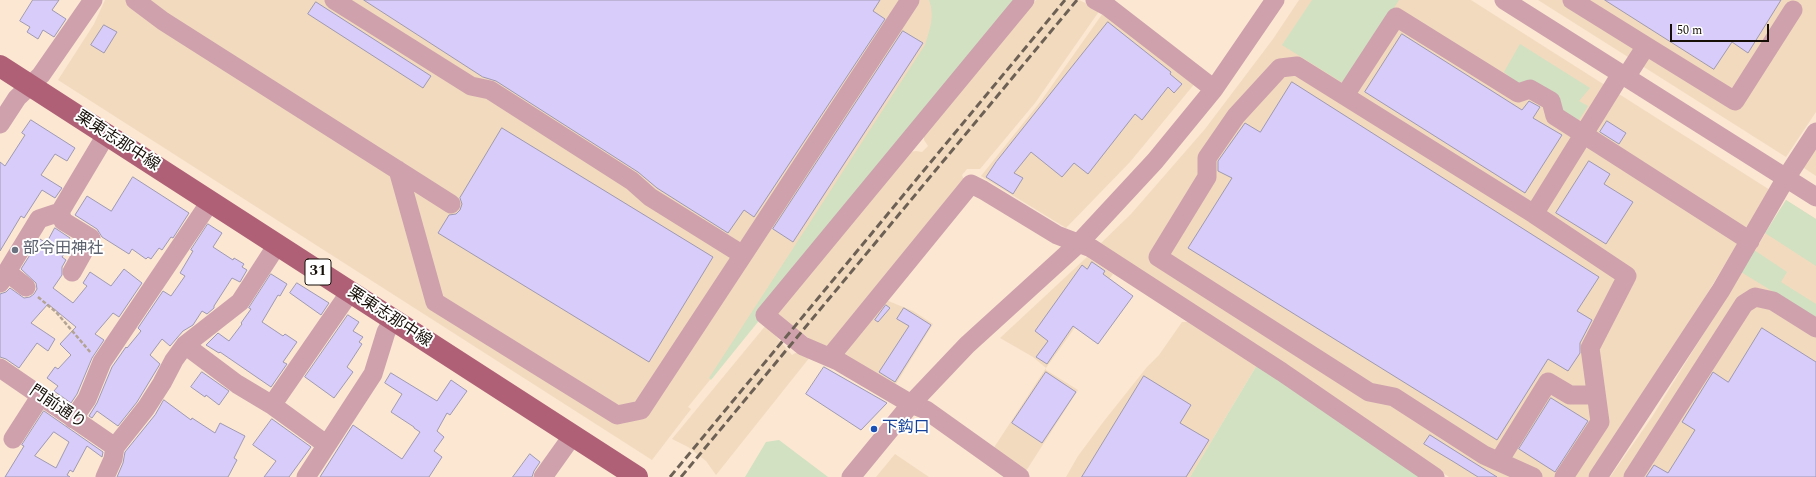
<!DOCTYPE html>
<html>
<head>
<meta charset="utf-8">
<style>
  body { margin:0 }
  #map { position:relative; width:1816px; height:477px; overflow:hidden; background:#fbe7d2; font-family:Spectral,serif }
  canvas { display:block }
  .scale { position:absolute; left:1670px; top:24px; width:99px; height:18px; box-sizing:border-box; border:2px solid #160f08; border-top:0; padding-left:5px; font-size:12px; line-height:14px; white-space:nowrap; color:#160f08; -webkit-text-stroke:3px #fff; paint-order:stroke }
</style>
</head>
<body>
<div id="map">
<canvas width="1816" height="477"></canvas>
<div class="scale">50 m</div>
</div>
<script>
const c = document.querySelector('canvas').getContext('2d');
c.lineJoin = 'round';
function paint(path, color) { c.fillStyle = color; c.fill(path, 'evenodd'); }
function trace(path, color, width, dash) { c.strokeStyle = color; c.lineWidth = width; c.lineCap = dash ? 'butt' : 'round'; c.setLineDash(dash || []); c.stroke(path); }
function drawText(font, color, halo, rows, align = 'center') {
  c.font = font + ' Spectral,"Noto Sans JP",serif'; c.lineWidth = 4; c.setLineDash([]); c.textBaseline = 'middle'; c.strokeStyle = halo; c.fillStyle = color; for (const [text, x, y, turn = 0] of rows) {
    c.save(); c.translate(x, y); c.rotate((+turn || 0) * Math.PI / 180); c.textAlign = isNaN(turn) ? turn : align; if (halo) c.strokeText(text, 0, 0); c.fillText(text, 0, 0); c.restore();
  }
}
paint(new Path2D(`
  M105,0H1018L688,407L691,409L652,460L58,80L94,24Z
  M1036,0H1079L1100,10L1035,103L980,169H967L962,175L965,183L831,348L817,344L790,324L775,315L910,152L916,151L922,152L928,146L924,140V135Z
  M1299,0H1471L1770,190L1693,317L1588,477H1449L1266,353L1099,245L1131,214L1205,129L1273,39Z
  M1538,0H1816V112L1786,157Z
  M1103,13L1196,82L1130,162L1066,228L981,176L1041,101Z
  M1816,144V176L1801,166Z
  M1786,200L1816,219V477H1610L1652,417Z
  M1087,257L1113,274L1046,368V370L1078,390L1026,471L993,449L1046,368L1033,357L1000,338Z
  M881,298L913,311L933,324L894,387L843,357Z
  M1182,322H1189L1257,365L1190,477H1066L1078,456L1104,421L1147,367L1159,355Z
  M766,325L792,355L797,352L810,357L716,475L706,461L688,447L672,439Z
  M895,454L929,477H876Z`), '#f2dabf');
paint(new Path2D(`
  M929,0H1018L711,380L709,378L925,45C930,29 935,16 929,0Z
  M1312,0H1399L1348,80L1343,83L1282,45Z
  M1520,44L1590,88L1579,101L1588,106L1579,120L1576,121L1507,79L1509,76L1504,72Z
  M1786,200L1816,219V266L1765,233Z
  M1754,250L1787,272L1781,282L1816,304V318L1741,272Z
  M1257,365L1422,477H1190Z
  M779,440L828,477H745L766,442Z`), '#d1e1c2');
const building = new Path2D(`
  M33,0H59L52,10L66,19L54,37L43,30L38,39L27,32L30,27L20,21Z
  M364,0H880L873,11L885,19L754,217L744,210L728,233L657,188L638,172L496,81L483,77Z
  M1605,0H1781L1748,53L1732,42L1714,69Z
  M316,2L431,76L423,88L308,14Z
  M1108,22L1171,72L1170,74L1182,84L1174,93L1168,87L1142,120L1135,114L1088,174L1074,163L1062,177L1031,152L1014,173L1023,178L1013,194L986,177L996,162Z
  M104,25L117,32L104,53L91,45Z
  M903,31L923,43L793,242L773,229Z
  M1402,34L1522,110L1529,101L1540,107L1533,118L1562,135L1525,193L1365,92Z
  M1292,82L1599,277L1577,311L1592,320L1580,343V353L1568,371L1548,359L1497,440L1188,248L1232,178L1218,171V161L1245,123L1260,132Z
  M31,120L75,148L67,161L55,154L41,175L62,188L55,198L42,190L24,218L21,216L0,251V162L5,166L25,135L22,133Z
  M1607,121L1626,133L1619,144L1600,132Z
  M502,128L713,257L649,362L438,233L449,215L456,214L460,210L462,204L460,198Z
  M1589,161L1610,174L1604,184L1633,202L1606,244L1556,213Z
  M133,177L189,213L173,238L171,237L162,250L159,248L151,259L148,257L146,259L132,249L129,254L102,237L97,229L75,215L87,196L111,211Z
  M208,224L222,233L213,247L233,260L234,258L244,264L242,267L247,270L240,282L232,278L214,306V308L207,314L202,311L193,325L183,331L170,346L162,339L150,355L160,364L137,402L118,426L97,411L92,418L89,416L97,403L112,367L126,347L127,348L141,331L138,328L163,291L171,296L185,276L180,273L193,251L191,250Z
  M55,228L70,238L62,252L64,254L62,257L66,260L62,267V275L53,288L73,303L87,286L83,283L90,272L111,286L124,269L142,283L119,317L113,313L95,334L104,340L92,358L77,394L71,403L54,391L58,386L47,378L55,367L58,369L71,355L60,344L76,327L48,304L31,323L55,339L48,351L37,343L19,368L6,359L0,357V294L6,292L10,288L24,298L30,297L34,294L37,289L36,283L21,269L40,239L46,243Z
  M1092,262L1105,271L1103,274L1133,296L1098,344L1073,326L1047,364L1036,357L1048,341L1035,331L1082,265L1087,269Z
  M271,274L287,284L280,296L278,295L262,322L283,336L285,334L297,342L283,362L287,364L271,387L220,352L219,353L206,345L218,333L229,341L242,324L241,323L251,309L249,308Z
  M297,283L329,303L321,315L290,293Z
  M886,305L890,308L878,322L875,320Z
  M904,308L931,325L895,382L879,372L909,326L897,319Z
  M348,315L359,322L353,331L363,337L359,342L362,344L347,367L353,372L334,398L305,377Z
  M1762,328L1816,362V477H1646L1654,465L1668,473L1695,430L1682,422L1713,372L1728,382Z
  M824,367L887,403L861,430L806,394Z
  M202,372L229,391L219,405L206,395L205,397L191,387Z
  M1046,372L1076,392L1042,443L1012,423Z
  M391,373L437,401L451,380L467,391L450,415L447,413L437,431L444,437L434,451L442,457L429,477H320L353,425L402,459L420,432L414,428V427L391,412L402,394L385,383Z
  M1144,376L1191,405L1180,423L1209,440L1186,477H1082Z
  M1551,398L1588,421L1555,472L1519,449Z
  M164,400L191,420L192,418L215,433L220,423L245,436L234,458L237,460L228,477H117L123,463L125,452L155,415Z
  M44,411L103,452L102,457L87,446L73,472L70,470L67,475L70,477H5L24,446L22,445ZM54,432L69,442L56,468L35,456Z
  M272,419L311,447L289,477H264L276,461L253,445Z
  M1430,435L1468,459L1497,477H1478L1454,462L1424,444Z
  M530,454L540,462L534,471L532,477H513Z`);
paint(building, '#d8ccfa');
trace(building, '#9f99b1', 1);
trace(new Path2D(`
  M38,297L56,312L91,353`), '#b3a393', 2.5, [4, 2]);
trace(new Path2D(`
  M135,0L163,21L451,204
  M334,0L471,86L490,90L632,181L650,197L743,255L641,410L617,415L435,302L398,170
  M1095,0L1108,7L1214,89
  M1504,0L1816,197
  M1572,0L1646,46
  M1626,77L1646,46L1735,101L1793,10
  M1345,95L1396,17L1518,93L1530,89L1551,101L1555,116L1750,241
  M0,124L17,98L41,75L93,0
  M60,212L63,221L91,238L72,272
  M1534,214L1621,74
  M743,255L910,0
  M7,272L26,287
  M0,283L39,219L60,212L106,135
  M185,345L237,384L272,405L350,292
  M830,357L971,184L983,190L1057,235L1091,248L1282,372L1435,477
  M0,368L115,447
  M272,405L327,445
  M73,419L87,399L102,362L210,202
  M13,439L40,397
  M1499,461L1548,382L1570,395H1596
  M105,477L113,459L115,447L146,408L162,383L174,360L185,345L240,302L277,245
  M306,477L373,374L386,332L393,320
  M543,477L573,435
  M851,477L911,404L967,345L1078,244L1155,161L1214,89L1275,0
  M1020,477L926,410L911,404L838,361L803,346L765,315L1025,0
  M1533,477L1484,455L1394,397L1369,392L1158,257L1207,177V158L1236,116L1280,68L1297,66L1534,214L1627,276L1590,348L1600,422L1564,477
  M1598,477L1721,290L1786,178L1816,132
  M1633,477L1744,304L1755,297L1773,301L1816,328`), '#cea1ac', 19);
trace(new Path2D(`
  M0,66L637,477`), '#af6077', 22);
trace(new Path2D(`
  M670,477L1065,0
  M681,477L1077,0`), '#6d6155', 3, [8, 4]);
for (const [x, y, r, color] of [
  [15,250,4,"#6b7280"],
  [874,429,4,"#1a4fb4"]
]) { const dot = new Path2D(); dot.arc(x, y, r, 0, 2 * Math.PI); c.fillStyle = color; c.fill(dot); trace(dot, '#fff', 1.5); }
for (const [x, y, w] of [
  [318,272,26]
]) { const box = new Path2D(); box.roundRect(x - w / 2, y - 13, w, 26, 3); c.fillStyle = '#fff'; c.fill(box); trace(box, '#160f08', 1); }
drawText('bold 15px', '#160f08', null, [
  ["31",318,272]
]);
drawText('16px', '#160f08', '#fff', [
  ["栗東志那中線",117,142,33],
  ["栗東志那中線",389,318,33],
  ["門前通り",57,408,34]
]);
drawText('16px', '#5b616d', '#fff', [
  ["部令田神社",23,250]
], 'left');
drawText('16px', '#164399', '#fff', [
  ["下鈎口",882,429]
], 'left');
</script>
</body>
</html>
